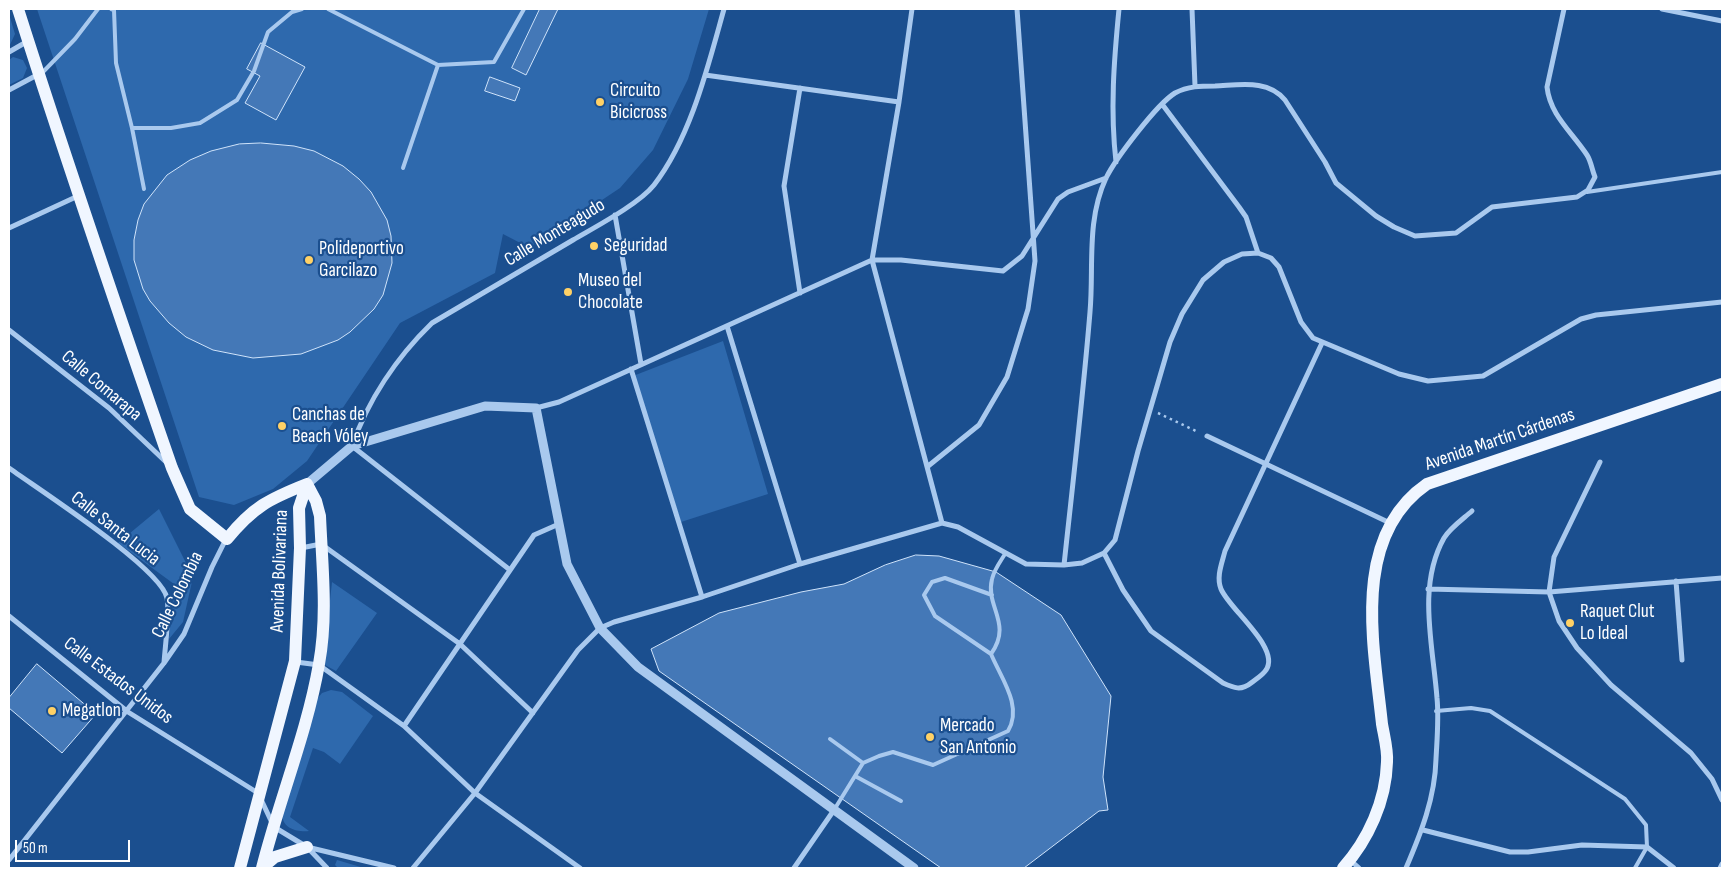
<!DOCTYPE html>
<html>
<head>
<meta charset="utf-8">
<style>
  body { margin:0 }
  #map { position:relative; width:1731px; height:877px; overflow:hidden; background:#1b4f8f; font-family:"Sofia Sans Condensed",sans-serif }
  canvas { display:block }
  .frame { position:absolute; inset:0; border:10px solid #fff; pointer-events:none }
  .scale { position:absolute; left:15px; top:840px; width:115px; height:22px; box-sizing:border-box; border:2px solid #fff; border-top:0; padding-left:6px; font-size:15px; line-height:18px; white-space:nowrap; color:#fff; -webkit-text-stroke:4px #1b4f8f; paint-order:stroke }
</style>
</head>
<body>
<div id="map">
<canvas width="1731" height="877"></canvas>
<div class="frame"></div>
<div class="scale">50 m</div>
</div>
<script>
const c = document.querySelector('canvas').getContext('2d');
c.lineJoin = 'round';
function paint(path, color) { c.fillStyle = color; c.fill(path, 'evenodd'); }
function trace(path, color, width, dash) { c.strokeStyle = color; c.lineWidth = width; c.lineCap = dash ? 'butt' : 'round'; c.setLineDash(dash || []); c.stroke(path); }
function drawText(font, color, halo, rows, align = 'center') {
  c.font = font + ' "Sofia Sans Condensed",sans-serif'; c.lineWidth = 4.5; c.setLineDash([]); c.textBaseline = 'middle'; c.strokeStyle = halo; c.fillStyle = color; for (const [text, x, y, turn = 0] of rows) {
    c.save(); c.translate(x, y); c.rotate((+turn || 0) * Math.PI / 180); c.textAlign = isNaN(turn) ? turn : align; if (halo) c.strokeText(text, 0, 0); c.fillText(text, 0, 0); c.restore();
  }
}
paint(new Path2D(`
  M37,9H709L688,79L653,150L620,188L530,248L503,234L495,273L400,323L307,461L273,489L234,505L199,497Z
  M9,14L15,34L9,47Z
  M13,57L23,60L27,68L23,78L9,85V60Z
  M723,341L768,494L681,522L633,376Z
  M159,509L193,577L183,622L169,639L174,584L118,543Z
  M332,582L377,613L336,671L323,664Z
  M331,690L342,692L373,716L340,764L324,752L313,748L290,817L309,831C297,832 283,829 282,815L317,699L322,693Z
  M337,860L364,868H338L335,865Z`), '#2e69ad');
const building = new Path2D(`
  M540,9H558L526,75L512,68Z
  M261,43L305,67L276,120L245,103L260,76L247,69Z
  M490,77L520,88L515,101L485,91Z
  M261,143L294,146L314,151L343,166L359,179L371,192L387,220L391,236L392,263L383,295L374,309L350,332L338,340L301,354L253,358L213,350L186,337L169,323L150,301L143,289L134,260V240L138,220L144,204L167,175L190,160L211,151L239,144Z
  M916,555L939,556L996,572L1061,615L1111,696L1103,777L1108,810L1099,811L1024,868H941L659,671L651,649L719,613L801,592L844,584L885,565Z
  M37,664L96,714L62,753L9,708V698Z`);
paint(building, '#4478b7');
trace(building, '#cfe3fa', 1);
trace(new Path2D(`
  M1158,413L1198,432`), '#a9c9ee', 2.5, [2.5, 4]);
trace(new Path2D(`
  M111,9L114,10L116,63L132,128L144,189
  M328,9L438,65L494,62L524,9
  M42,73L75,39L98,9
  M132,128H171L200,123L237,100L254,71L268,32L292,12L302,9
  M403,168L438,65
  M1587,192L1722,172
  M991,654L935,616L924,595L932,582L945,578L992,595
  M1436,711L1471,708L1490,711L1625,799L1646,825L1647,847L1635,868
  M830,739L863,763
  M855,776L901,801
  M834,810L863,763L879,756L893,752L933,765L1008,731C1023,706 1001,678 991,654C1013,623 985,607 992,579C994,570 1000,562 1005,554`), '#a9c9ee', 4);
trace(new Path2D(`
  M912,9L899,102L872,260L942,523
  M1192,9L1195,86
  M1662,9L1722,21
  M9,52L28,41
  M705,75L899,102
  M800,88L784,186L800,293
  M9,90L39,74
  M1162,104L1239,207L1246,217L1258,253
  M1116,162C1110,110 1114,60 1119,9
  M615,215L641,364
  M9,228L78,196
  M727,326L800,564
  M9,330L109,408L166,462
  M631,369L702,597
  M536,408L559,402L872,260H901L1003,271L1022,256L1058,199L1068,192L1106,178
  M1207,436L1390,523
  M1600,462L1554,557L1549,592L1559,621L1577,648L1611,685L1691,753L1712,779L1722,800
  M927,467L979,425L1007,377L1028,309L1035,261L1017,9
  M9,468C38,489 161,568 167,598C170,613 165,646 164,663
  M301,548L321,544L460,644L533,713
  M1104,553L1123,590L1151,631L1223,683C1234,688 1241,691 1251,683C1256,679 1263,675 1266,670C1281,648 1229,609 1221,589C1216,577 1222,563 1225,551L1322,343
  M1064,565C1073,481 1083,397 1090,312C1094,267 1086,221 1106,178C1116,158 1157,104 1175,93C1188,86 1201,86 1215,86C1240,85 1268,79 1285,100L1325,162L1336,183L1376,216L1394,227L1415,236L1456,233L1492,207L1577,197L1588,190L1595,177C1592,170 1591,161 1587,155C1572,132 1550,115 1547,87L1564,9
  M510,570L352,446C368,400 397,357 432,323C479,295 526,268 573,240C595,227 639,204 654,185C691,137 708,66 724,9
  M1676,581L1682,660
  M1428,589L1549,592L1722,578
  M9,616L128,712L258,793L274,827L307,847L327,868
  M296,662L319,665L404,726L475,793L580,868
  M404,726L534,535L559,524
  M1423,830L1510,852H1528L1582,845L1647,847L1674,868
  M307,847L394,868
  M9,860L164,663L184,634L212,567L226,539
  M1350,860L1359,868
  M413,868L475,793L578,650L600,628L614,622L702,597L800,564L942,523L958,527L1026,564L1064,565L1082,563L1104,553L1115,540L1138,451L1170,342L1182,314L1203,280L1224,262L1242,254L1258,253L1271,258L1279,267L1301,322L1313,338L1399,374L1428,381L1483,376L1581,319L1596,315L1722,302
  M794,868L834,810
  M1406,868C1421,833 1435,798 1436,759C1437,739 1439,718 1437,698C1433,645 1417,586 1444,538C1450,528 1463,519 1472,511
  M1720,868L1722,864`), '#a9c9ee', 5);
trace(new Path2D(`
  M307,484L352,446L485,406L536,408L567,564L600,628L638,667L914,868`), '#a9c9ee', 9);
trace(new Path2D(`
  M18,9C67,163 119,315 172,468L190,509L227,539C253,507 269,499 307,484
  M240,868L295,661L300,548L299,508L307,484
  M262,868C279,800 307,733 319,664C328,615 322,565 320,516L316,501L307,484
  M262,868L275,857L307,847
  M1343,868C1368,840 1386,801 1387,762C1388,750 1384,736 1382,724C1374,646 1350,537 1427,484L1722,384`), '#f0f6ff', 12);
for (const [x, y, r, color] of [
  [600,102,5,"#ffd166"],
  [594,246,5,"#ffd166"],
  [309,260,5,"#ffd166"],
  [568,292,5,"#ffd166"],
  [282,426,5,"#ffd166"],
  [1570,623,5,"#ffd166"],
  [52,711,5,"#ffd166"],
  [930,737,5,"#ffd166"]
]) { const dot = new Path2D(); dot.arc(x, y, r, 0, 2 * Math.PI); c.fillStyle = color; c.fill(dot); trace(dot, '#1b4f8f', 2); }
drawText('19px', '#fff', '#1b4f8f', [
  ["Circuito",610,91],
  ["Bicicross",610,113],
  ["Seguridad",604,246],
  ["Polideportivo",319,249],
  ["Garcilazo",319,271],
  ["Museo del",578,281],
  ["Chocolate",578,303],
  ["Canchas de",292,415],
  ["Beach Vóley",292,437],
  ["Raquet Clut",1580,612],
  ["Lo Ideal",1580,634],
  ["Megatlon",62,711],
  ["Mercado",940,726],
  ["San Antonio",940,748]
], 'left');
drawText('19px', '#fff', '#1b4f8f', [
  ["Calle Monteagudo",555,233,-31],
  ["Calle Comarapa",101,386,40],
  ["Avenida Martín Cárdenas",1500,440,-19],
  ["Calle Santa Lucia",115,529,38],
  ["Avenida Bolivariana",280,571,-88],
  ["Calle Colombia",178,595,-64],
  ["Calle Estados Unidos",118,681,37]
]);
</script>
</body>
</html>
